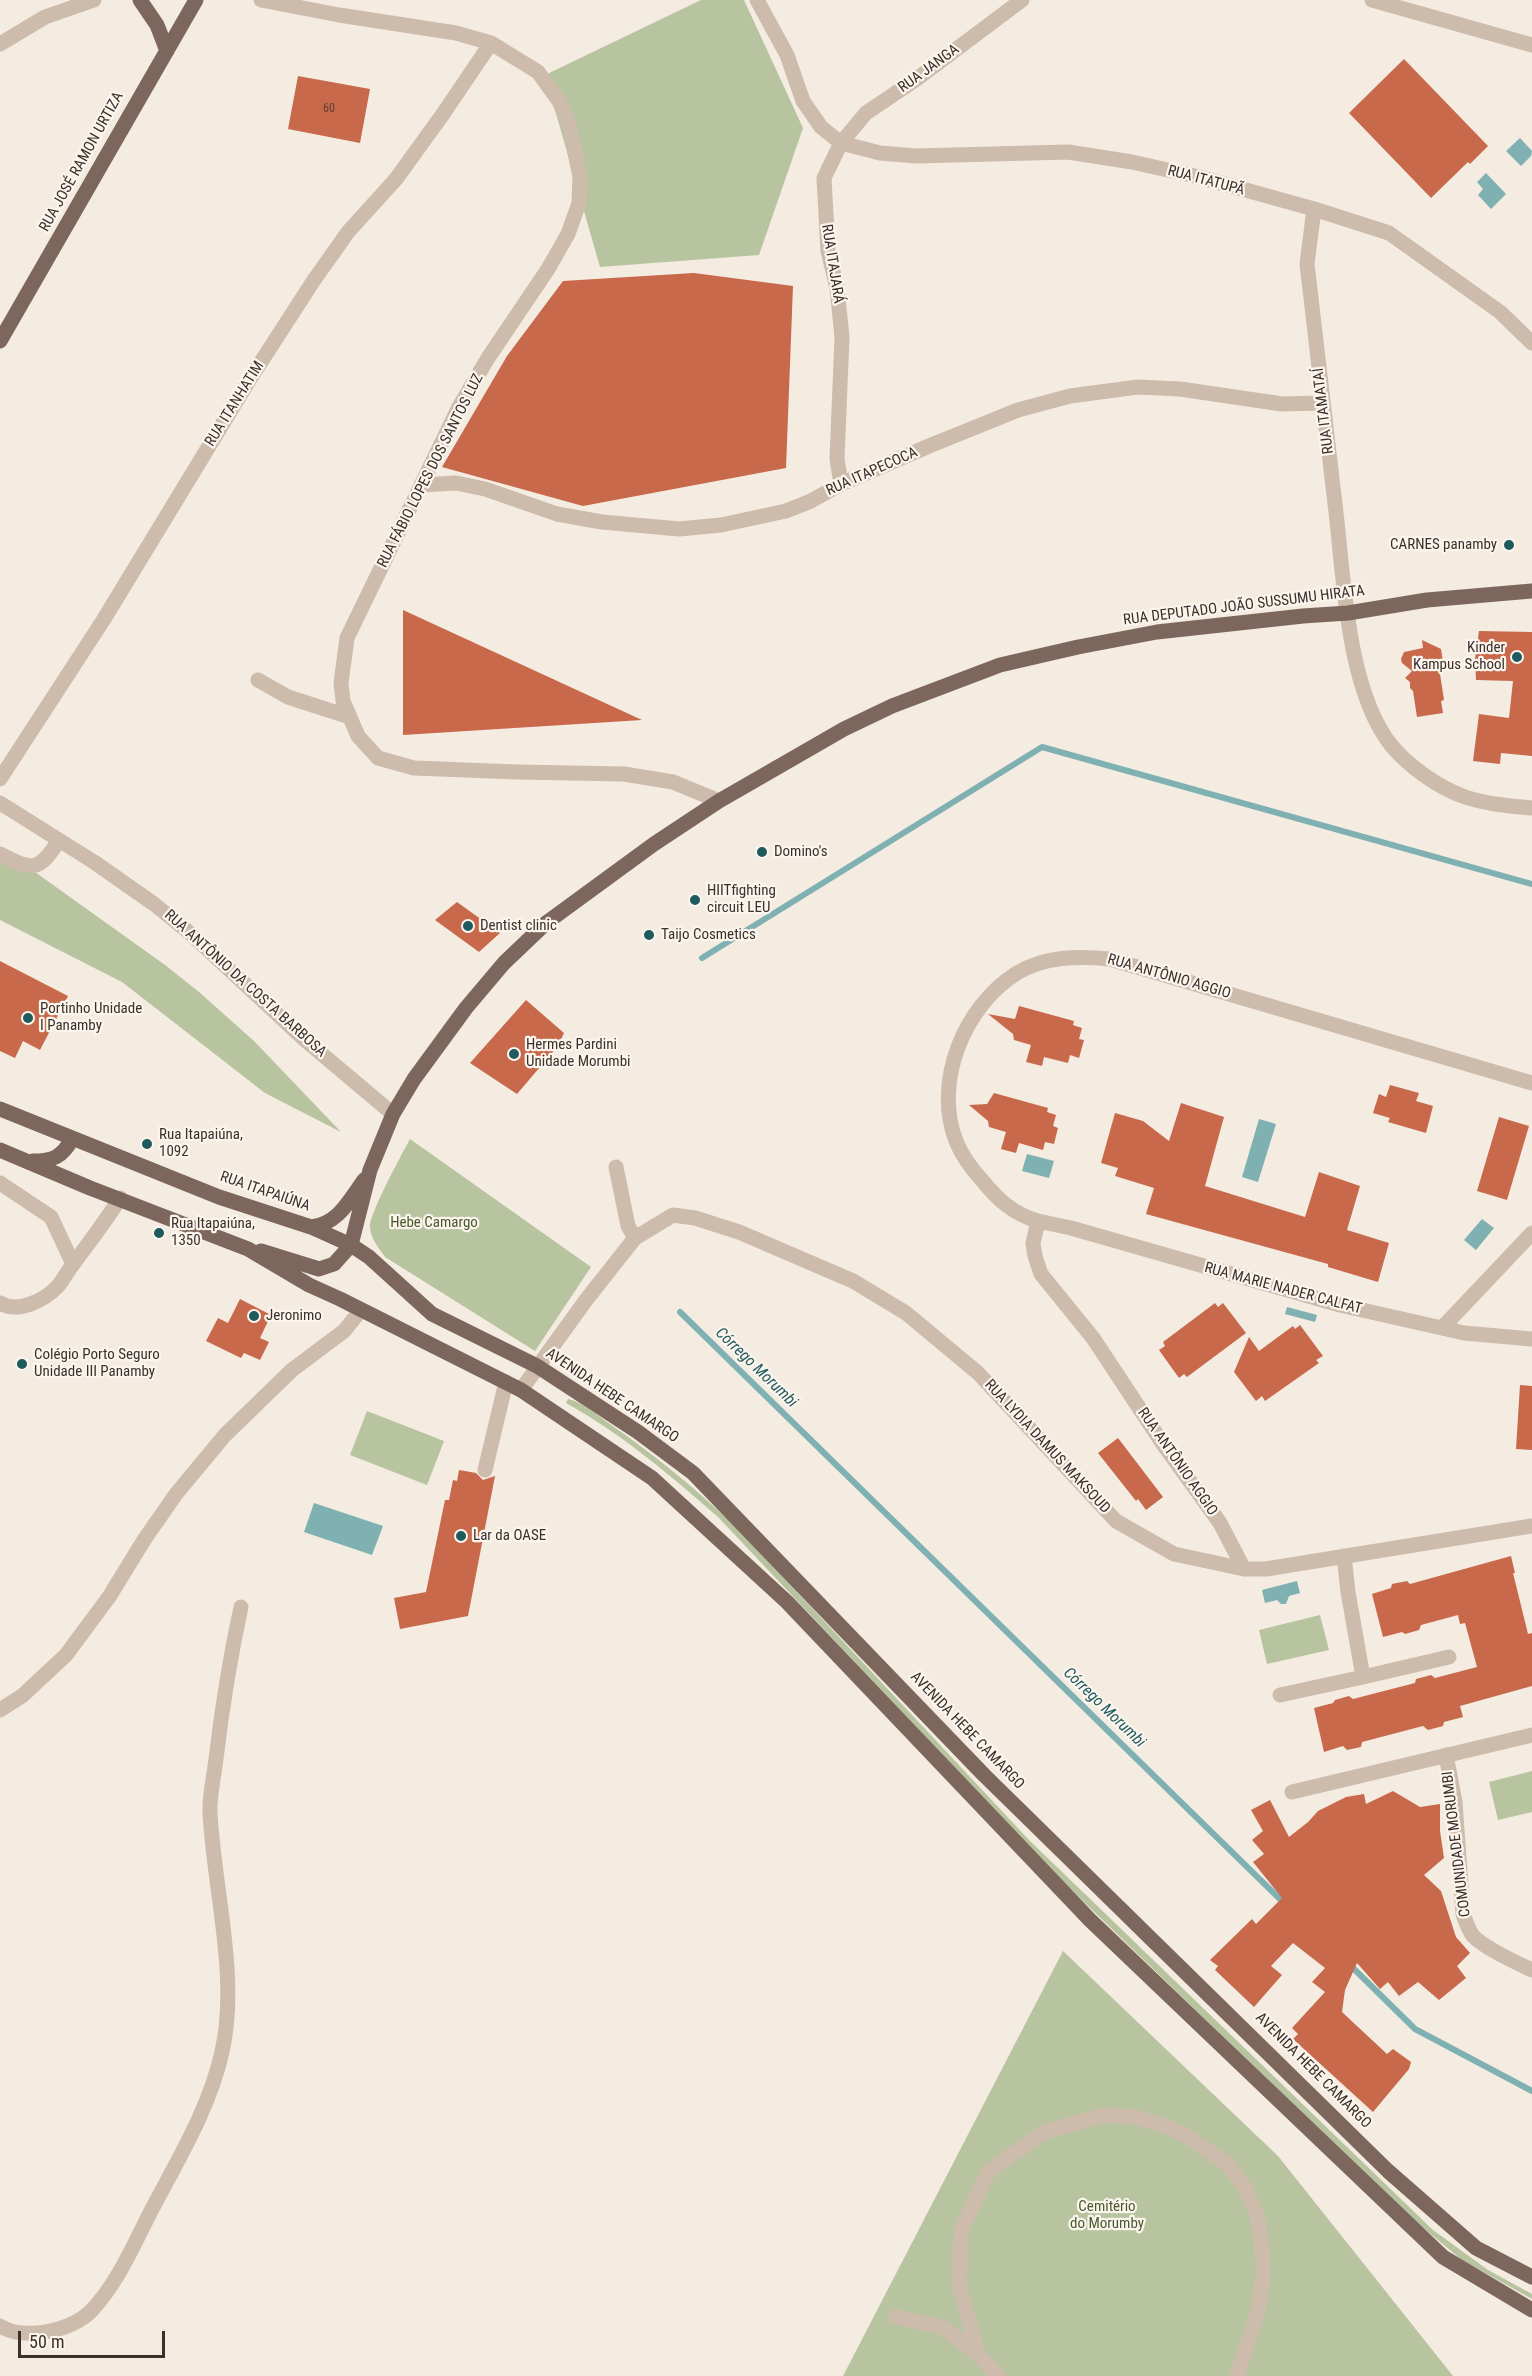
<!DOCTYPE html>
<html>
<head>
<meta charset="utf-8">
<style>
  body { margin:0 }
  #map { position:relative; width:1532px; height:2376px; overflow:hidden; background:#f4ebe1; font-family:"Roboto Condensed",sans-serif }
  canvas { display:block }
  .scale { position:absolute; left:18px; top:2331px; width:147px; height:27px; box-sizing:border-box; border:3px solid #3b302b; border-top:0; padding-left:8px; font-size:18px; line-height:21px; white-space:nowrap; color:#3b302b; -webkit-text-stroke:4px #fbf5ee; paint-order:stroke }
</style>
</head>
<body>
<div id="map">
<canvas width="1532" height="2376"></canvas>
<div class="scale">50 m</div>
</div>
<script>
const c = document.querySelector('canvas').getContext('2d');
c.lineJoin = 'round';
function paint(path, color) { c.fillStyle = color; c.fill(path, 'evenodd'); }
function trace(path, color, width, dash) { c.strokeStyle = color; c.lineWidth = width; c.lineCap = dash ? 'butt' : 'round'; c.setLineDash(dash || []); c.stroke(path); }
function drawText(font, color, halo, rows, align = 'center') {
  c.font = font + ' "Roboto Condensed",sans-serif'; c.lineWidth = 4.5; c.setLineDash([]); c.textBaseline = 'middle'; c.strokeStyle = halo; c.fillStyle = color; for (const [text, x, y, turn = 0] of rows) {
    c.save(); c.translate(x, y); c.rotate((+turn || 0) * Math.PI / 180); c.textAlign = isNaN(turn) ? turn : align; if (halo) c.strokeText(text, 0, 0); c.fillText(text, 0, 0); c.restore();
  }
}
paint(new Path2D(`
  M701,0H744L803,128L759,255L600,267L545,75Z
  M0,847L165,965L199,992L254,1041L341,1132L265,1093L122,982L0,920Z
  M410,1139L591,1267L535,1351L385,1257C379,1248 371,1239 370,1228C368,1216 402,1154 410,1139Z
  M568,1399C582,1402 596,1414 607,1422C655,1455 698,1490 739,1530L1029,1840L1433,2230L1488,2270L1532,2294V2299L1462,2260L1404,2212L1050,1869L718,1517C670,1475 622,1434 566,1403Z
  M367,1411L444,1441L427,1485L350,1455Z
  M1320,1615L1329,1650L1267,1664L1259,1630Z
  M1532,1771V1812L1498,1820L1489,1782Z
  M1063,1951L1278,2156L1453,2376H843Z`), '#b8c4a0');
paint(new Path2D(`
  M1520,138L1532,151L1531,156L1521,166L1506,151Z
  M1486,173L1506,194L1491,209L1478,195L1483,189L1477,182Z
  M1259,1119L1276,1124L1258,1182L1242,1177Z
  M1027,1154L1054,1161L1049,1178L1022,1171Z
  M1482,1219L1494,1228L1476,1250L1464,1240Z
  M1287,1307L1317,1315L1315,1322L1285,1314Z
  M314,1503L383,1526L372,1555L304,1532Z
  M1297,1581L1300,1593L1289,1596L1286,1604H1281L1277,1600L1265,1603L1262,1590Z`), '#7fb0b2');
trace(new Path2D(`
  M702,958L1042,747L1532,884
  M680,1312L1285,1904
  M1350,1965L1415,2029L1532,2091`), '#7fb0b2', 6);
paint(new Path2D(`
  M1404,59L1488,146L1470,164L1468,162L1431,198L1349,113Z
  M298,76L370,89L360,143L288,129Z
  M694,273L793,286L786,468L583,506L442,467L507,356L563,281Z
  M403,610L642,720L403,735Z
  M1479,631L1532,632V756L1501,753L1500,764L1473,761L1479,714L1509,718L1513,681L1476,680L1475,659Z
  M1422,640L1441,649L1444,669L1440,674L1444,700L1441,701L1443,713L1417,717L1413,691L1410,688V682L1405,678L1412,671L1402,663L1401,659L1404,652L1423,648Z
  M457,902L500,933L479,952L435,920Z
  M0,961L68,996L40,1050L23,1041L15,1058L0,1051Z
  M526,1000L564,1033L558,1046L517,1094L470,1063Z
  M1019,1006L1074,1021L1073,1025L1082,1028L1079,1039L1084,1040L1079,1058L1070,1055L1068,1063L1044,1057L1042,1066L1026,1062L1031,1045L1014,1040L1013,1034L988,1014L1015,1019Z
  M1390,1085L1419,1093L1416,1101L1433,1106L1426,1133L1388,1122L1390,1118L1373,1113L1379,1094L1386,1097Z
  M994,1093L1048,1108L1047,1112L1056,1115L1053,1126L1058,1128L1054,1144L1045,1142L1043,1150L1019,1143L1016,1153L1001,1149L1006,1132L989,1127L988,1121L969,1105L987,1104Z
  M1181,1103L1224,1117L1205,1186L1305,1217L1319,1172L1360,1186L1347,1230L1389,1243L1378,1282L1328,1267V1264L1146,1214L1154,1188L1115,1176L1118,1168L1101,1163L1115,1113L1143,1121L1169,1141Z
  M1499,1117L1529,1126L1507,1200L1477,1191Z
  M240,1299L271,1315L260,1338L269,1342L260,1360L244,1353L241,1358L206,1341L218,1318L228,1323Z
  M1215,1303L1218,1307L1223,1303L1246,1333L1187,1377L1184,1374L1179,1378L1159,1350L1165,1346L1163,1342Z
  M1300,1325L1323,1356L1316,1360L1319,1363L1265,1401L1262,1396L1256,1401L1234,1372L1249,1337L1259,1351L1293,1326L1295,1329Z
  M1520,1385L1532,1386V1450L1516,1449Z
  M1118,1438L1163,1497L1146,1510L1138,1499L1136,1501L1098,1453Z
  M459,1470L476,1473L483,1480L495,1476L468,1616L400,1629L394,1598L426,1592L445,1500H449L453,1480L457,1481Z
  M1511,1556L1515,1573H1513L1528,1634L1532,1633V1686L1460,1706L1463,1717L1444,1722L1443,1726L1428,1730L1423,1726L1362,1742L1361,1747L1347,1750L1343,1746L1324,1752L1314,1708L1333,1703L1335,1700L1349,1696L1353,1699L1415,1683L1416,1679L1431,1675L1435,1678L1477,1667L1465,1623L1460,1624L1458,1615L1421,1625L1419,1630L1405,1634L1402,1632L1383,1637L1372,1594L1391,1588L1392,1584L1407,1581L1410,1584Z
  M1393,1791L1420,1807L1440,1804V1831L1444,1858L1424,1875L1441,1891L1456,1937L1470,1953L1457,1966L1466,1978L1439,2000L1418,1982L1399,1996L1388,1982L1380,1989L1357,1963L1345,1990L1342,2012L1387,2054L1393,2049L1411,2062L1409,2069L1373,2112L1293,2039L1298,2034L1292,2028L1325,1992L1312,1982L1325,1968L1293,1943L1271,1966L1282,1975L1254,2007L1215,1970L1218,1966L1210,1960L1252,1919L1256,1924L1282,1898L1253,1862L1264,1854L1252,1840L1263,1831L1251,1810L1270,1800L1289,1837L1308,1822L1318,1811L1346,1797L1364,1794L1366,1804Z`), '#c8694b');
trace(new Path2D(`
  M261,0L339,15L456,33L491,43L538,72L559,101L569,124L580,177L579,203L568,234L548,269L488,358L459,407L347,638L341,683L343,701L358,736L378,758L414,768L517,772L624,774L673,782L719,801
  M757,0L787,55L803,101L821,127L841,143L880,153L916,156L1068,152L1132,162L1199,177L1314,209L1389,233L1500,312L1532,343
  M1372,0L1532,45
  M0,44L45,17L94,0
  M1314,209L1307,264C1317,344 1326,424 1335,504C1344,575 1346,688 1391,745C1408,766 1439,788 1465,797C1486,804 1510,806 1532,808
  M841,484L837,459L842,337L837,288L828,251L824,178L841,143L866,113L918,78L1022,0
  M421,485L456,483L485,489L557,514L602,522L679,529L721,525L786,511L811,501L841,484L929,446L1018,410L1070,396L1138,387L1180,389L1282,404L1323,403
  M258,680L288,697L350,717
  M0,779L104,619L248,382L314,280L348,232L396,179L443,114L491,43
  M0,803L94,862L154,904L191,934L304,1039L393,1114
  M0,854C33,871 39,872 59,840
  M0,1183L51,1217L73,1264
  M1038,1221L1071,1228L1340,1305L1464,1333L1532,1339
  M635,1238L673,1215L695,1218L739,1232L853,1281L906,1313L978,1373L1116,1521L1174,1554L1244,1569H1266L1532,1526
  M0,1303C18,1314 45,1300 58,1286C64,1279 68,1270 74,1263C90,1241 106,1221 120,1198
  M1442,1328L1532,1233
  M521,1390L586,1300L635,1238L628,1226L616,1167
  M485,1470L506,1382
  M1244,1569L1220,1523L1163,1444L1093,1338L1041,1274L1035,1256L1033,1243L1038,1221C1013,1214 997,1199 981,1179C970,1167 962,1156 956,1141C933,1082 964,1006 1017,973C1045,956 1078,956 1110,959L1532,1083
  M1363,1677L1449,1657
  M1280,1695L1363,1677L1348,1592L1344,1556
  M0,1710L22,1696L66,1655L109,1597L144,1540L176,1494L225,1435L292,1370L344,1331L361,1310
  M1446,1755L1455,1802L1463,1914C1466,1922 1468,1929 1473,1936C1486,1949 1515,1962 1532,1970
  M1292,1792L1532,1735
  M896,2317L942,2327L978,2354L999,2376
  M0,2326C24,2341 72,2331 92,2310C118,2282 133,2246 150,2213C177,2161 209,2110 222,2052C239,1977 214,1890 210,1813C209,1796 214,1777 216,1759C222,1708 230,1658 241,1607
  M978,2354L959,2285L961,2230L989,2171L1044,2132L1104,2115L1133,2117L1160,2124L1185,2135L1229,2165L1246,2189L1257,2216L1262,2245L1263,2279L1257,2315L1237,2376`), '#cdbbac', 15);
trace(new Path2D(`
  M140,0L157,25L167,51
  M0,341L196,0
  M0,1109L219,1197L311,1227L351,1245L369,1257L432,1314L537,1366L638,1432L693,1473L984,1775L1388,2171L1476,2248L1532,2277
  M0,1150L90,1188L248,1249L309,1285L340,1299L521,1390L652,1478L787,1602L1090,1920L1443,2257L1532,2310
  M33,1161C53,1161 62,1157 72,1139
  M311,1227C338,1224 349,1201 364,1180
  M261,1251L319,1269L334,1264L351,1245L370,1170L393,1114L414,1079L466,1008L504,963L546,923L654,844L719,801L844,729L892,706L1000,665L1078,647L1157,632L1303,616L1348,613L1427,600L1532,591`), '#7d675c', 15);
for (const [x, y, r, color] of [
  [1509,545,6,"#1f5a5e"],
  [1517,657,6,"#1f5a5e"],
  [762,852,6,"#1f5a5e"],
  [695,900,6,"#1f5a5e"],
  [468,926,6,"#1f5a5e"],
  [649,935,6,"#1f5a5e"],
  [28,1018,6,"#1f5a5e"],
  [514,1054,6,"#1f5a5e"],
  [147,1144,6,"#1f5a5e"],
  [159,1233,6,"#1f5a5e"],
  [254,1316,6,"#1f5a5e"],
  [22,1364,6,"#1f5a5e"],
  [461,1536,6,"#1f5a5e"]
]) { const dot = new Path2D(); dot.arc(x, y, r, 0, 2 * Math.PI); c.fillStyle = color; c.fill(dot); trace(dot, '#fbf5ee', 2); }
drawText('12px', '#5e3e33', null, [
  ["60",329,109]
]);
drawText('15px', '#3b302b', '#fbf5ee', [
  ["RUA JANGA",929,69,-36],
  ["RUA JOSÉ RAMON URTIZA",82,162,-61],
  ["RUA ITATUPÃ",1206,181,15],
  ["RUA ITAJARÁ",832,264,81],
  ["RUA ITANHATIM",235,404,-58],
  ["RUA ITAMATAÍ",1324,411,-97],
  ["RUA FÁBIO LOPES DOS SANTOS LUZ",431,471,-63],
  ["RUA ITAPECOCA",872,472,-24],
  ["RUA DEPUTADO JOÃO SUSSUMU HIRATA",1244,606,-7],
  ["RUA ANTÔNIO AGGIO",1169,977,16],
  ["RUA ANTÔNIO DA COSTA BARBOSA",245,984,42],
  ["RUA ITAPAIÚNA",265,1192,19],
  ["RUA MARIE NADER CALFAT",1283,1289,15],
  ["AVENIDA HEBE CAMARGO",612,1396,34],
  ["RUA LYDIA DAMUS MAKSOUD",1047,1447,47],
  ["RUA ANTÔNIO AGGIO",1177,1462,55],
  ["AVENIDA HEBE CAMARGO",967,1731,46],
  ["COMUNIDADE MORUMBI",1457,1844,-97],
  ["AVENIDA HEBE CAMARGO",1313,2071,45]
]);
drawText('15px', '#3b302b', '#fbf5ee', [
  ["CARNES panamby",1497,545,"right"],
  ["Kinder",1505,648,"right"],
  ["Kampus School",1505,665,"right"],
  ["Domino's",774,852],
  ["HIITfighting",707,891],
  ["circuit LEU",707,908],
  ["Dentist clinic",480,926],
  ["Taijo Cosmetics",661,935],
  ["Portinho Unidade",40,1009],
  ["I Panamby",40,1026],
  ["Hermes Pardini",526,1045],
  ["Unidade Morumbi",526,1062],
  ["Rua Itapaiúna,",159,1135],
  ["1092",159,1152],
  ["Rua Itapaiúna,",171,1224],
  ["1350",171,1241],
  ["Jeronimo",266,1316],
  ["Colégio Porto Seguro",34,1355],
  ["Unidade III Panamby",34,1372],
  ["Lar da OASE",473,1536]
], 'left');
drawText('15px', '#4a5a2e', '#fbf5ee', [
  ["Hebe Camargo",434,1223],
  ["Cemitério",1107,2207],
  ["do Morumby",1107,2224]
]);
drawText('italic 16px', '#1f5a5e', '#fbf5ee', [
  ["Córrego Morumbi",756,1368,44],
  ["Córrego Morumbi",1104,1708,44]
]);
</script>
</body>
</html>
